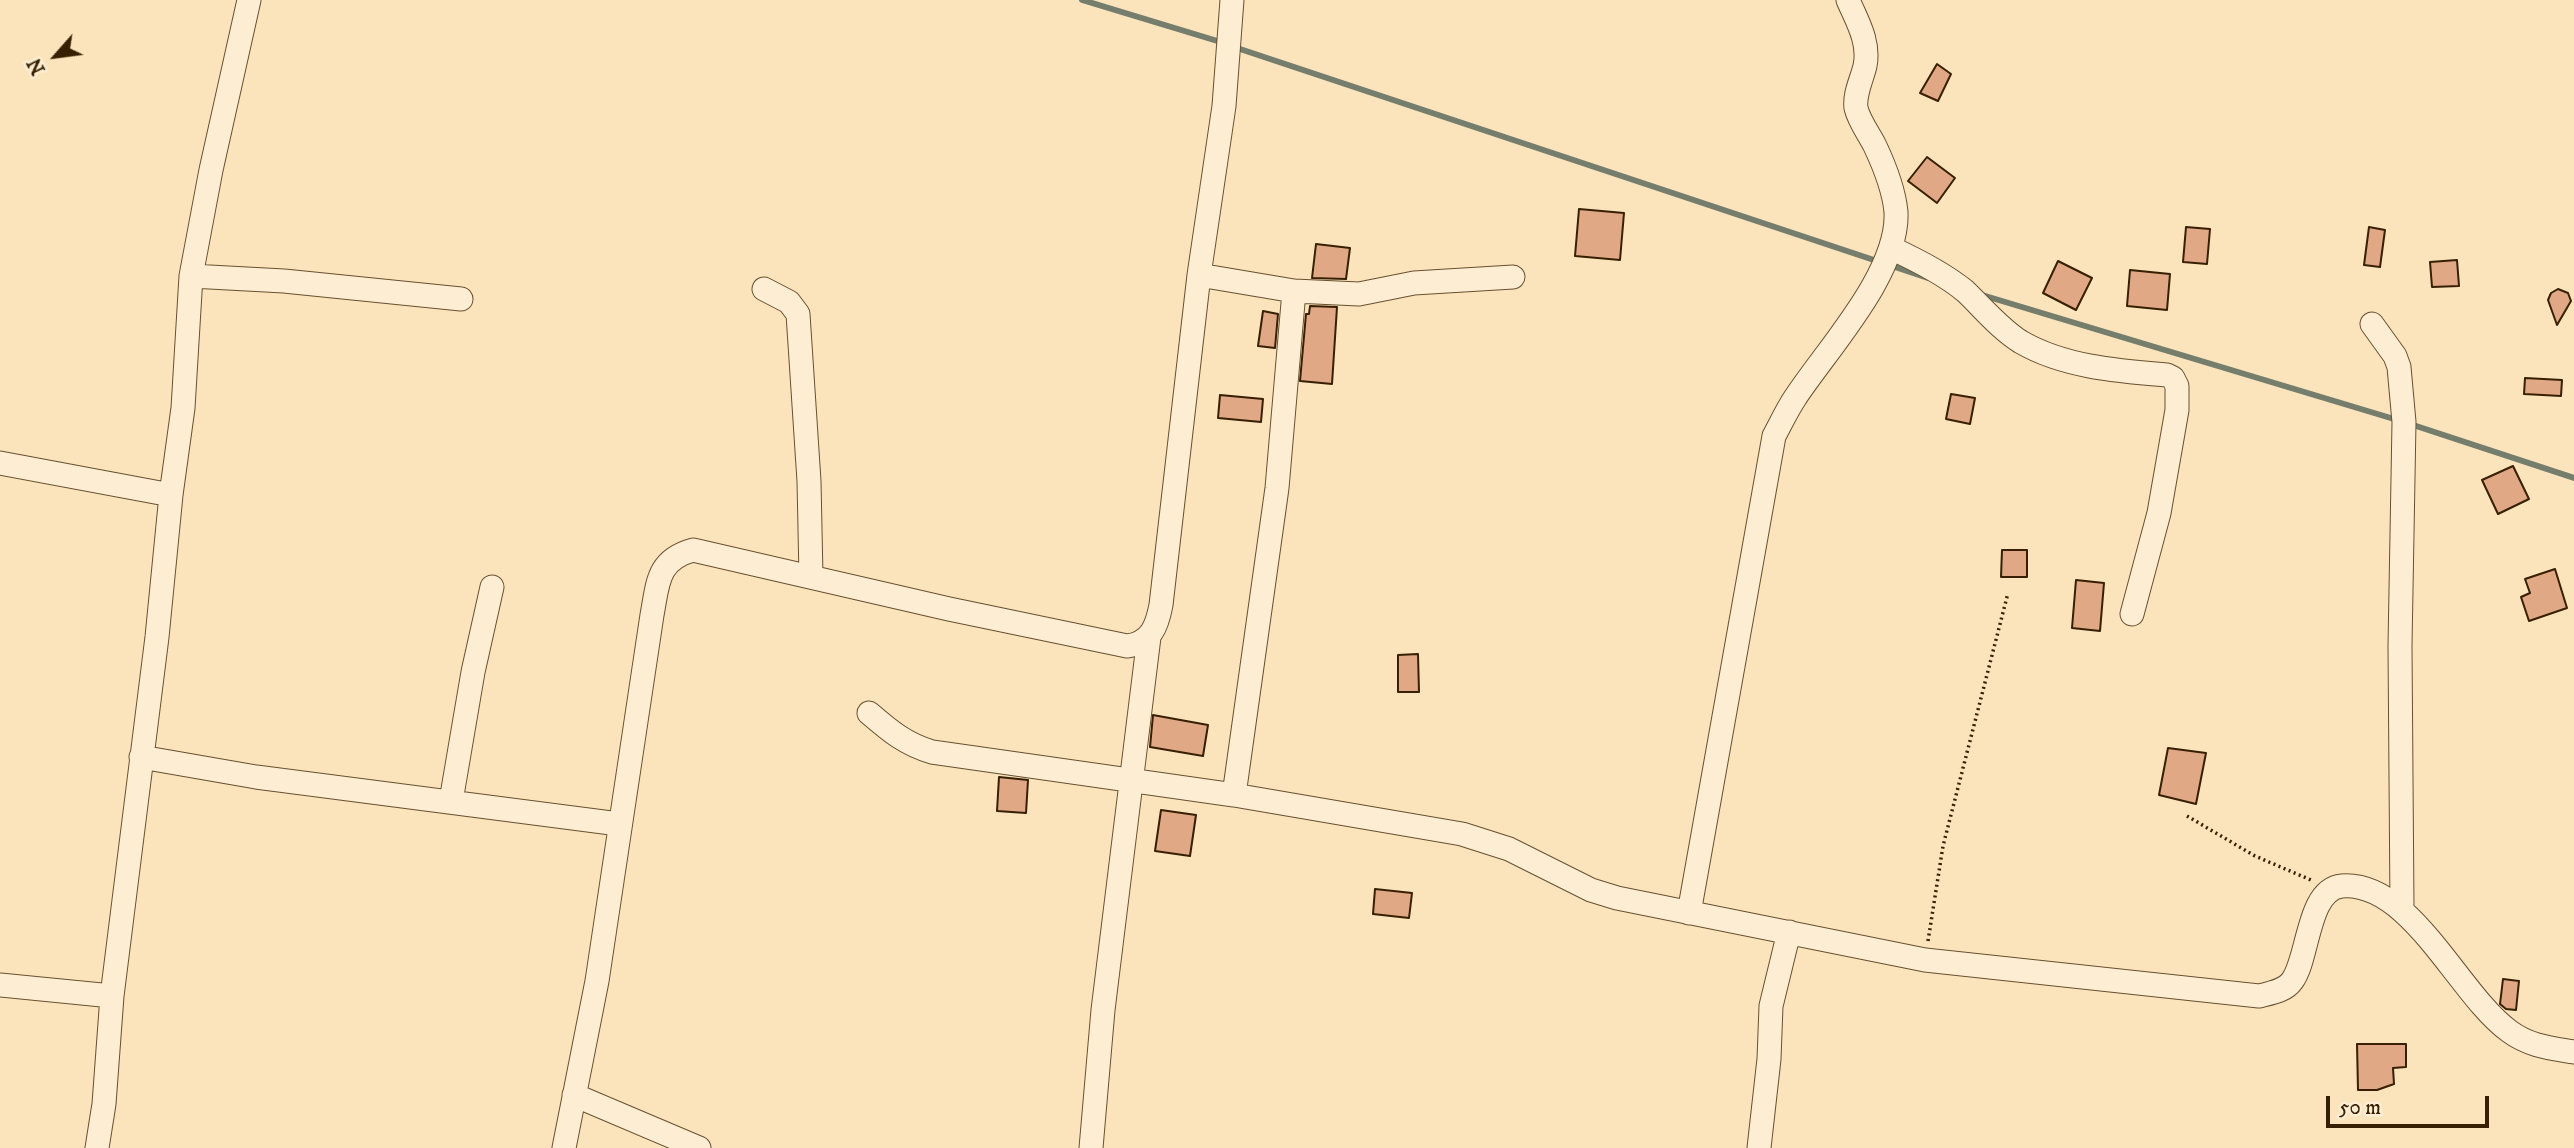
<!DOCTYPE html>
<html>
<head>
<meta charset="utf-8">
<style>
  body { margin:0 }
  #map { position:relative; width:2574px; height:1148px; overflow:hidden; background:#fbe4bb; font-family:"IM FELL DW Pica",serif }
  canvas { display:block }
  .north { position:absolute; left:21px; top:21px; width:70px; height:70px; -webkit-text-stroke:5px #fcedd3; paint-order:stroke; rotate:242deg; font-size:19px; font-weight:700; line-height:28px; text-align:center; color:#371f02 }
  .north::after { content:''; display:block; margin:auto; width:24px; height:32px; background:#371f02; clip-path:polygon(50% 0,100% 100%,50% 72%,0 100%) }
  .scale { position:absolute; left:2326px; top:1096px; width:163px; height:32px; box-sizing:border-box; border:4px solid #371f02; border-top:0; padding-left:9px; font-size:21px; line-height:24px; white-space:nowrap; color:#371f02; -webkit-text-stroke:5px #fcedd3; paint-order:stroke }
</style>
</head>
<body>
<div id="map">
<canvas width="2574" height="1148"></canvas>
<div class="north">N</div>
<div class="scale">50 m</div>
</div>
<script>
const c = document.querySelector('canvas').getContext('2d');
c.lineJoin = 'round';
function trace(path, color, width, dash) { c.strokeStyle = color; c.lineWidth = width; c.lineCap = dash ? 'butt' : 'round'; c.setLineDash(dash || []); c.stroke(path); }
function paint(path, color) { c.fillStyle = color; c.fill(path, 'evenodd'); }
trace(new Path2D(`
  M1082,0L1224,43
  M1234,47L1928,278
  M1982,295L2404,422L2574,478`), '#757e6d', 6);
const building = new Path2D(`
  M1937,64L1951,74L1938,101L1920,93Z
  M1927,157L1955,178L1937,203L1908,181Z
  M1579,209L1624,213L1620,260L1575,256Z
  M2186,227L2210,229L2207,264L2183,262Z
  M2369,227L2385,230L2380,267L2364,265Z
  M1316,244L1350,248L1346,279L1312,278Z
  M2457,260L2459,286L2432,287L2430,262Z
  M2058,261L2092,278L2076,310L2043,293Z
  M2130,270L2170,274L2167,310L2127,306Z
  M2558,289L2568,293L2571,301L2557,325L2548,300L2551,293Z
  M1310,306L1337,307L1332,384L1300,381L1306,314H1309Z
  M1263,311L1278,314L1275,348L1258,346Z
  M2525,378L2562,380L2561,396L2524,394Z
  M1951,394L1975,398L1970,424L1946,419Z
  M1220,395L1263,399L1261,422L1218,418Z
  M2513,466L2529,499L2498,514L2482,480Z
  M2002,550H2027V577H2001Z
  M2555,569L2567,608L2529,621L2521,597L2530,593L2525,579Z
  M2076,580L2104,583L2100,631L2072,628Z
  M1418,654L1419,692H1398V655Z
  M1153,715L1208,725L1203,756L1150,747Z
  M2168,748L2206,753L2196,804L2159,795Z
  M999,777L1028,780L1026,813L997,811Z
  M1161,810L1196,815L1190,856L1155,851Z
  M1375,889L1412,893L1409,918L1373,914Z
  M2503,979L2519,981L2516,1010L2506,1009L2500,1004Z
  M2357,1044H2406V1067L2393,1068L2394,1084L2377,1090H2358Z`);
paint(building, '#e0a884');
trace(building, '#371f02', 2);
const minor = new Path2D(`
  M1891,248C1917,260 1943,273 1965,291C1983,308 2000,329 2021,342C2064,367 2118,371 2167,375L2173,378L2177,386V410L2159,513L2132,614
  M1199,275L1294,291L1359,294L1414,283L1513,277
  M191,276L284,281L461,299
  M764,289L789,302L798,314L809,481L811,577
  M2372,324L2395,356L2399,367L2404,422L2400,646L2402,908
  M0,463L171,495
  M869,713C890,731 905,744 932,752L1234,795L1462,834L1509,849L1591,890L1617,898L1925,960L2259,996C2271,993 2285,991 2292,981C2309,959 2307,889 2342,886C2411,881 2458,994 2509,1031C2529,1046 2550,1048 2574,1052
  M141,757L256,777L619,824
  M1234,795L1277,488L1294,291
  M451,801L473,672L492,587
  M1689,913L1774,436C1781,423 1787,410 1795,398C1827,349 1899,273 1896,212C1894,191 1884,165 1875,146C1869,134 1859,121 1856,108C1854,94 1862,79 1865,66C1870,42 1857,21 1848,0
  M0,985L112,996
  M574,1095L699,1148
  M97,1148L104,1104L112,996L157,637L171,495L183,408L191,276L211,170L249,0
  M564,1148L597,981L652,615C658,583 657,560 693,550L949,609L1127,646C1151,643 1157,626 1161,605L1199,275L1224,106L1232,0
  M1091,1148L1103,1010L1149,637
  M1759,1148L1769,1059L1771,1006L1789,932`);
trace(minor, '#685030', 25);
trace(new Path2D(`
  M2187,816L2255,856L2311,880
  M1928,941L1943,846L2008,593`), '#371f02', 3.5, [2, 3.5]);
trace(minor, '#fcedd3', 23);
</script>
</body>
</html>
